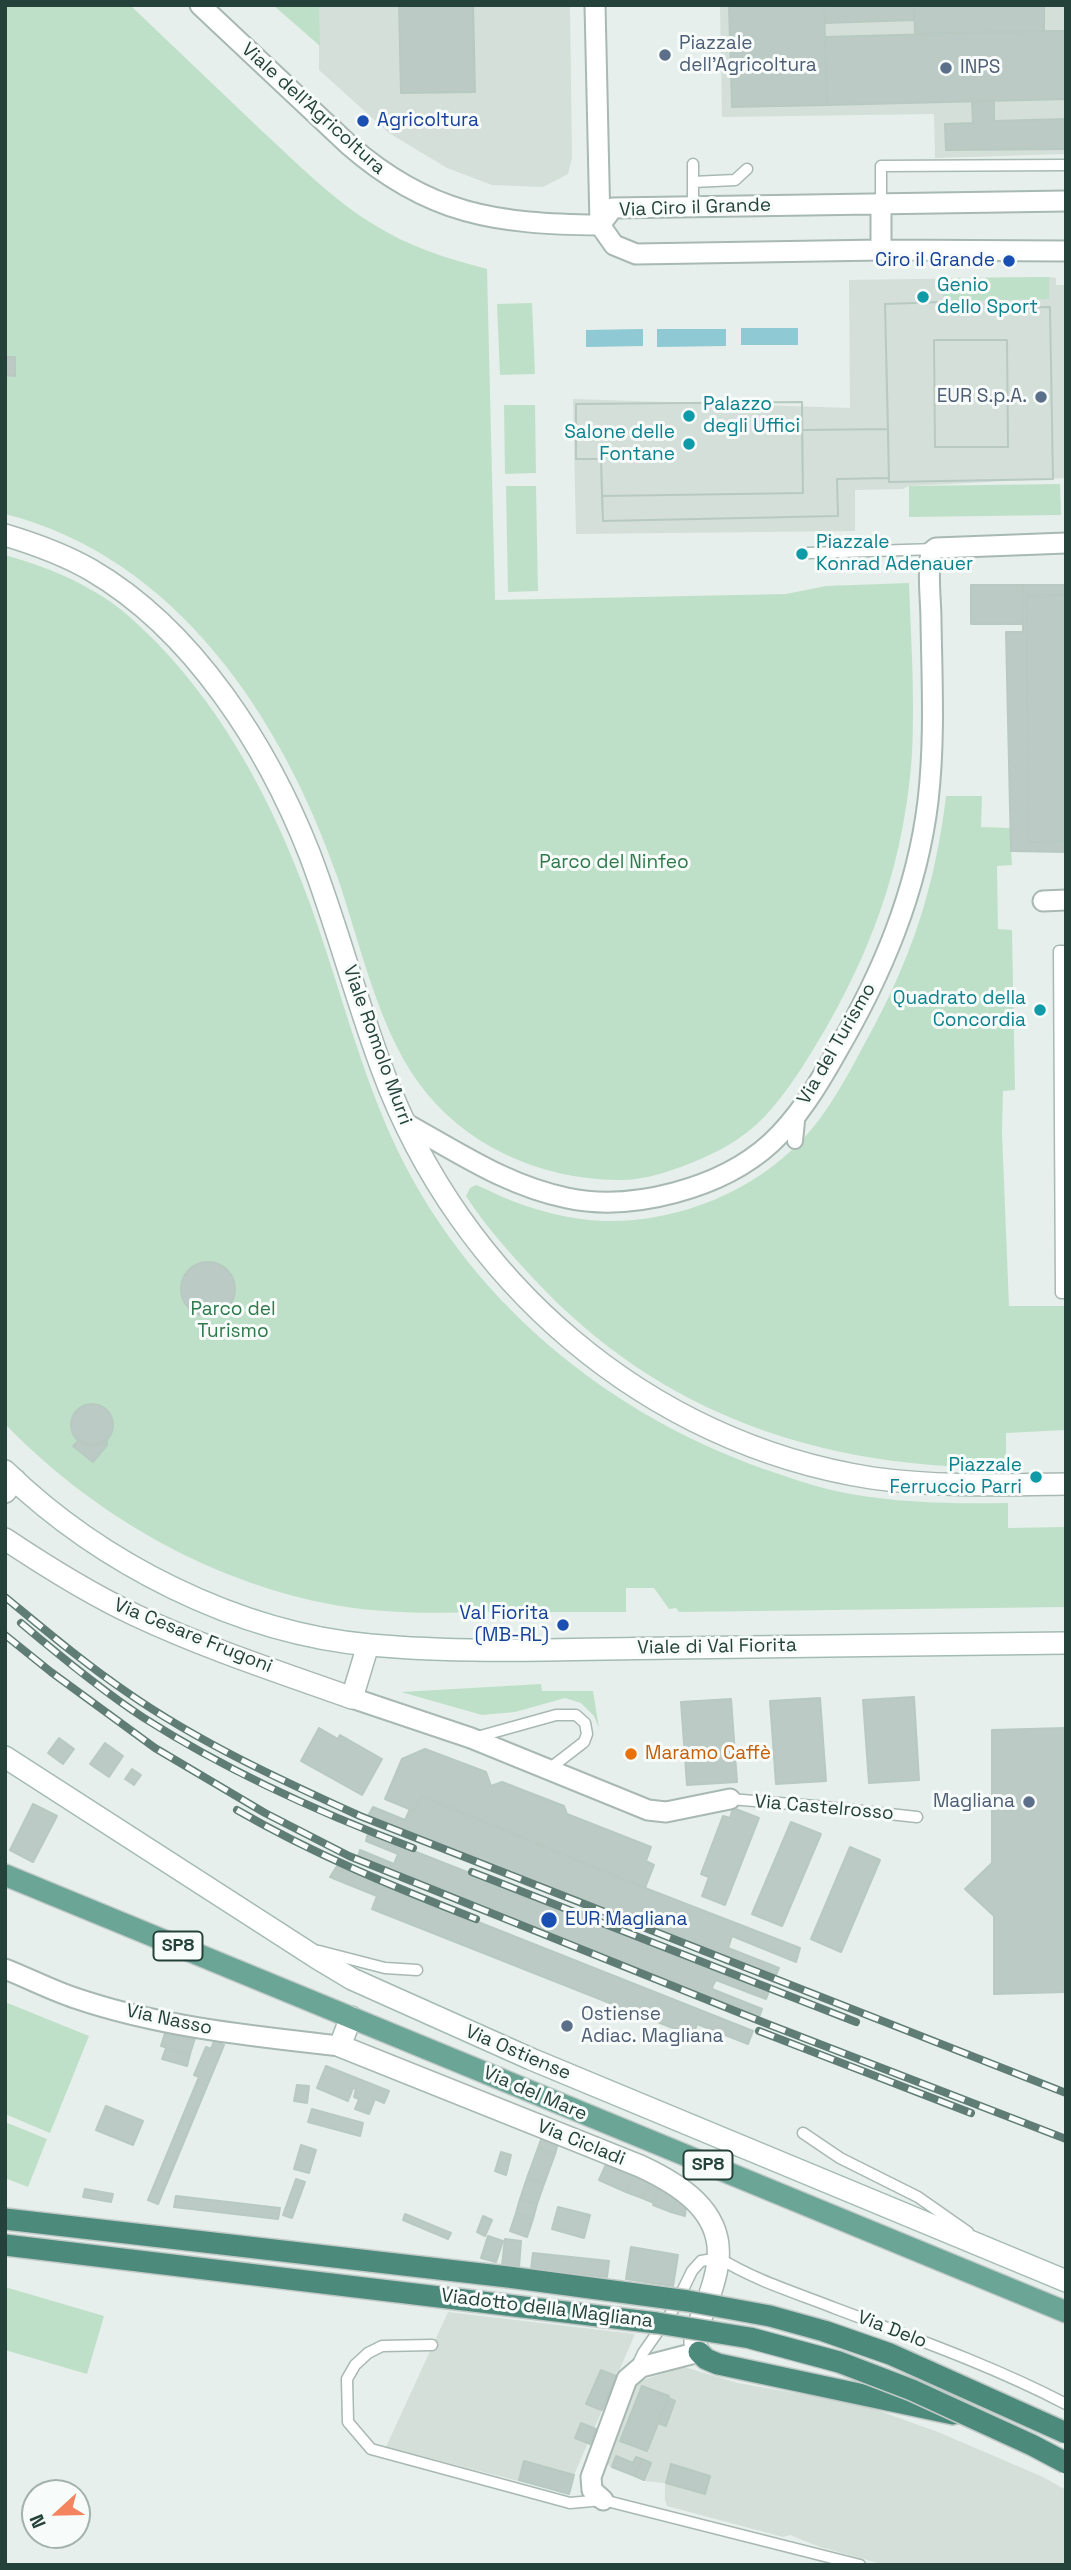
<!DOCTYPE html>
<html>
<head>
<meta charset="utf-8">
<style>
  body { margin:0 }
  #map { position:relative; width:1071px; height:2570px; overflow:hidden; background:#e6efeb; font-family:"Space Grotesk",sans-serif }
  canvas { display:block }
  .frame { position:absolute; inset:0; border:7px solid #24423a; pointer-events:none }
  .north { position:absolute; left:21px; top:2479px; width:70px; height:70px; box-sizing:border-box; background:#f7fbf9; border:2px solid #a3b1ad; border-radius:50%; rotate:248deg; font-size:19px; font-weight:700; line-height:28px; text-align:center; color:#24423a }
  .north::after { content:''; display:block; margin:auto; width:24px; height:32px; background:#f4845f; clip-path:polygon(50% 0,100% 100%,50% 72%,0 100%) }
</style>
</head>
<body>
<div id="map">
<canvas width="1071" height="2570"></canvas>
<div class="frame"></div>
<div class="north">N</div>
</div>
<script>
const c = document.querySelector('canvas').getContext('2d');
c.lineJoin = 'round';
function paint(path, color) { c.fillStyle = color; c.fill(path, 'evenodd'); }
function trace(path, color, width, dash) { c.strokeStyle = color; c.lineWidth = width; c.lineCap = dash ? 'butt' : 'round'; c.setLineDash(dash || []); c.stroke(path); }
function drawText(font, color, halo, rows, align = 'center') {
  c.font = font + ' "Space Grotesk",sans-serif'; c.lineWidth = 6; c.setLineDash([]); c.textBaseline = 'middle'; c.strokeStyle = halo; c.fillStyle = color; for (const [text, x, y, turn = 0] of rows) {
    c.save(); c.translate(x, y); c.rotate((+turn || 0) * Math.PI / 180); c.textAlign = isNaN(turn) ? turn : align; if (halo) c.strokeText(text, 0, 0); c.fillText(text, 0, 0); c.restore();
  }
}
paint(new Path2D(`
  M319,5H570L572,158L568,174L543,187L492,185L447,168L389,133L319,70Z
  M720,5H1066V154L935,158L934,114L722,117Z
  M1049,277L1056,278V285H1066V478L909,486L903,489L855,490V531L576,534L573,399L850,408L849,280Z
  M448,2312L635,2334L574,2475L569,2494L386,2447Z
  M684,2367L738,2383L863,2405L938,2432L1043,2477L1066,2490V2565H885L820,2547L790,2535L783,2537L667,2506L665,2500V2483L644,2481L610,2467L604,2456L636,2382Z`), '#d4dfda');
paint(new Path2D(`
  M5,5H130C174,47 218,89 262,131C297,163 332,199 373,224C407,246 448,259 487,269L495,600L786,594L826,586L909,583C911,640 915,697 912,754C905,855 876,941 826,1028C810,1055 794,1082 774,1106C751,1134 724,1150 691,1163C668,1172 642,1181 617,1180C539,1179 463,1145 418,1082C377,1025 360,942 337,876C282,718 176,557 5,514Z
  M273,5H319L320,46Z
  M1049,277V299L943,301V278Z
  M532,303L535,374L500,375L497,304Z
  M504,405H535L536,473L505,474Z
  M1060,484L1061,515L909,517V486Z
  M506,486H536L538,591L508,592Z
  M5,555C37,564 67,575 95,592C119,605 139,625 158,644C228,717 274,806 309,901C337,978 357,1059 390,1134C463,1298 610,1419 779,1474C802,1482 826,1490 851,1494C902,1503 955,1504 1008,1503V1528L1066,1527V1607L679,1612L676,1608L669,1609L654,1588H626V1612C582,1612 538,1612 494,1612C449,1613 405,1614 361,1609C227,1592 99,1521 5,1424Z
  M946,796H982L981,827L1010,828L1012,865L997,866L998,929L1012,930L1015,1090L1003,1091L1002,1133L1009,1306H1066V1430L1006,1433V1468C821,1468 661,1416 533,1278C509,1252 485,1226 466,1196L470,1188L476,1185C489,1190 501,1197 515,1202C542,1212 574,1220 603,1221C676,1223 752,1193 803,1139C829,1111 848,1075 866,1041C911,960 935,888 946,796Z
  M541,1684L542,1691H593L599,1728L594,1716L581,1703L565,1698L515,1712L482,1715L401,1692Z
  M5,2002L89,2036L50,2133L5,2114Z
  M5,2122L47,2139L28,2187L5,2178Z
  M5,2287L104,2316L87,2374L5,2350Z`), '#bfe0c8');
paint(new Path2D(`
  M741,328H798V345H741Z
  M643,329V346L586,347V330Z
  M657,329H726V346L657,347Z`), '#8ec9d4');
const building = new Path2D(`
  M399,5H473L475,92L401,93Z
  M729,5H824L827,105L732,107Z
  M824,5H914V20L825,23Z
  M914,5H1044V31L915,34Z
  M1044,31H1066V99L827,105L825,37Z
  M994,100V121L1066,119V149L946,150L945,124L973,123L972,101Z
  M941,302V309L1050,307L1053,479L889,482L885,304ZM934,340H1007L1008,447H935Z
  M941,302V309L1050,307L1053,479L889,482V478L837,479L838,516L603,521L601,459H576V404L802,402V430L888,429L885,304ZM934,340H1007L1008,447H935Z
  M5,357H15V376L5,375Z
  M802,402L803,493L602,496L601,459H576V404Z
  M888,429L889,478L837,479L838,516L603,521L602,496L803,493L802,430Z
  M971,585H1023V624H971Z
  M1023,585H1066V595L1027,596L1028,842L1066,841V852L1011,851L1006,632H1023Z
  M1066,595V841L1028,842L1027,596Z
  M181 1289a27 27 0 1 1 54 0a27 27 0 1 1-54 0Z
  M71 1425a21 21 0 1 1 42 0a21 21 0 1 1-42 0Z
  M79,1440L91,1446L107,1440V1445L93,1462L73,1446Z
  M914,1697L919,1780L869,1783L863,1700Z
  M820,1698L826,1781L776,1784L770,1701Z
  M731,1699L737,1782L687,1785L681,1702Z
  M319,1728L338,1739L340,1735L382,1759L362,1795L301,1761Z
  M1066,1728V1992L994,1994V1916L965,1889L992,1863V1730Z
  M59,1738L74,1749L63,1764L48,1753Z
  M105,1743L123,1756L109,1777L90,1764Z
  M425,1749L486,1772L491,1786L502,1782L564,1806L567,1814L651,1847L646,1861L654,1865L645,1888L421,1796L414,1811L385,1799L402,1759Z
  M132,1769L141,1775L134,1785L125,1779Z
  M421,1796L645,1888L800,1948L796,1962L732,1936L728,1948L779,1968L775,1977L368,1816L373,1807L405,1820L410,1809L414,1811Z
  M33,1804L57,1816L33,1862L10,1850Z
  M733,1808L759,1818L725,1905L702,1896L709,1877L701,1874L723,1816L730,1818Z
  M791,1822L821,1834L782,1926L752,1914Z
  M368,1833L769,1991L766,1999L716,1980L713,1985L712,1989L762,2009L759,2017L358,1857L360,1850L394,1864L398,1854L366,1841Z
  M850,1847L880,1860L841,1952L811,1939Z
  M337,1866L753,2031L748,2044L697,2024L693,2036L372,1909L377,1896L330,1877Z
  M166,2030L195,2038L190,2054L161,2046Z
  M214,2041L224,2045L158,2204L148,2200L199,2077L194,2075L206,2047L211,2049Z
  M166,2048L190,2054L187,2066L162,2059Z
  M326,2066L389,2091L384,2103L375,2099L369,2114L355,2109L359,2099L354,2097L356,2089L353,2088L348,2101L317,2088Z
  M297,2085L309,2086L307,2103L294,2101Z
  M106,2106L143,2121L133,2145L96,2130Z
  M312,2109L363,2123L360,2136L308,2122Z
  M542,2137L558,2143L555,2154L538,2148Z
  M301,2145L316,2150L309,2173L294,2169Z
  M538,2148L555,2154L544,2184L527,2178Z
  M501,2152L511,2155L506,2175L495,2171Z
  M607,2162L634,2174L626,2192L599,2180Z
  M634,2174L650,2181L642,2198L626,2192Z
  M527,2178L544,2184L537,2204L520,2199Z
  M296,2179L305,2182L292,2218L283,2215Z
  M650,2181L660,2185L654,2203L642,2198Z
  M660,2185L678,2193L671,2212L653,2205Z
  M85,2189L113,2194L111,2202L83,2197Z
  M678,2193L687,2196L685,2216L671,2212Z
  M176,2196L280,2208L278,2219L174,2207Z
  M520,2199L537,2204L533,2219L516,2213Z
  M558,2207L590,2215L584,2238L552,2229Z
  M516,2213L533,2219L527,2237L510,2231Z
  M405,2214L451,2233L448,2239L403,2220Z
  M483,2216L492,2220L485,2236L477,2232Z
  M488,2236L503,2241L496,2262L481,2258Z
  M505,2239L521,2241L519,2267L502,2265Z
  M631,2247L678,2255L673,2286L626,2279Z
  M533,2253L609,2261L607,2277L531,2269Z
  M601,2370L616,2376L602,2410L586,2404Z
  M642,2386L669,2396L647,2451L620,2441Z
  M668,2398L675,2401L666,2426L658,2423Z
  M581,2423L596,2429L590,2444L575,2438Z
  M616,2456L633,2463L636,2457L642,2459L635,2476L612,2467Z
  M642,2459L651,2463L644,2480L635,2476Z
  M524,2461L574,2475L569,2494L519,2480Z
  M671,2464L710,2476L705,2494L666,2483Z`);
paint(building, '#bbcac4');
trace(building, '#b8c9c2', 2);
const service = new Path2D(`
  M693,182L735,180L747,169
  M881,204V166L1066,165
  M693,207V164
  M808,553L936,549
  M1066,951H1059L1061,1293H1066
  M477,1737L556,1715H576L585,1723L587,1734L584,1742L549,1769
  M730,1799L816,1806L917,1817
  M319,1951L385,1968L417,1970
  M803,2133L840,2158L918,2197L968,2232
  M432,2345L382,2346L368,2353L355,2365L347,2379L348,2422L371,2449L570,2503L603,2500L860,2565
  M636,2368L643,2353L673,2310L692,2271L701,2261L719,2258C756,2281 797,2293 837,2309C914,2338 993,2366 1066,2404`);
const pedestrian = new Path2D(`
  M795,1141L798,1111`);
const minor = new Path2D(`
  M200,5L349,145C429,215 497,224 600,225
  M595,5L600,225
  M881,204V250
  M600,225L614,245L636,254L881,250L1066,251
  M600,225L613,208L1066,201
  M1043,901L1066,900
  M405,1123C458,1152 507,1186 567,1198C632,1212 722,1188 771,1143C798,1118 818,1085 836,1053C882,974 917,892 928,801C935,741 932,681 931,621C931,599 927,574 931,552L936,548L1066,543
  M352,1698L471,1738L648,1810L666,1812L730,1799
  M5,1969C28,1978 51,1990 75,1998C160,2027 251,2036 340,2046
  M603,2500L592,2490L591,2477L627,2379L641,2367L699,2352`);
const tertiary = new Path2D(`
  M5,535C35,544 65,555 91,570C194,630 268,748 310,855C337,926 356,999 382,1069C460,1281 647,1443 872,1478C936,1487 1001,1485 1066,1484
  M5,1492L15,1480
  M5,1539C47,1567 90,1594 135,1615C205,1648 279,1672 352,1698L368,1645
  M351,2017L340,2046L640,2166C679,2184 723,2211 718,2260C716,2284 703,2311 695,2334V2343L699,2352`);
const secondary = new Path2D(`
  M5,1471C100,1563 237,1633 370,1645C469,1654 572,1649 671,1648C802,1646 934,1645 1066,1643
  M5,1757L317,1958L352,1979L531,2059L1066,2281`);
const primary = new Path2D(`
  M5,1875L1066,2312`);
const trunk = new Path2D(`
  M699,2352L706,2359L718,2364L953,2414`);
trace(service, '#a8b8b2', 13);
trace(pedestrian, '#a8b8b2', 18);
trace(minor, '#a8b8b2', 23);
trace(tertiary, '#a8b8b2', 24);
trace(secondary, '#a4bbb3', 24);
trace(primary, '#c2cac8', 24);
trace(trunk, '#c2cac8', 24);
trace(service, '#fff', 10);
trace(pedestrian, '#fff', 14);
trace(minor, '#fff', 19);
trace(tertiary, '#fff', 21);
trace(secondary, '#fff', 21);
trace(primary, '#6aa596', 21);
trace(trunk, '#4c8a7c', 21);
const rail = new Path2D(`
  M5,1597C45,1630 85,1664 128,1693C200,1743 281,1780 360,1816L1066,2093
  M21,1623C60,1656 101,1690 144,1718C229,1772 320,1813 413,1848
  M5,1635L51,1672L155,1748L265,1813L349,1856L765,2023L1066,2139
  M237,1810C313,1854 394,1887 476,1919
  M472,1872L856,2022
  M759,2031L971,2113`);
trace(rail, '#5f7d75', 8);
trace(rail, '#f7fbf9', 5, [16]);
const trunkBridge = new Path2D(`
  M5,2219L508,2277L688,2301L770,2316L824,2331L890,2354L1066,2433
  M5,2245L657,2323L750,2338L839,2362L912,2390L1032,2445L1066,2463`);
trace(trunkBridge, '#c2cac8', 24, []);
trace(trunkBridge, '#4c8a7c', 21);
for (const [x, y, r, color] of [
  [665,55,7,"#5c6f8a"],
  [946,68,7,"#5c6f8a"],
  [363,121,7,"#1a4fb4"],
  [1009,261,7,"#1a4fb4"],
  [923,297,7,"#0f9aa8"],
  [1041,397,7,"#5c6f8a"],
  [689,416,7,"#0f9aa8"],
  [689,444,7,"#0f9aa8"],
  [802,554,7,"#0f9aa8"],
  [1040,1010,7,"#0f9aa8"],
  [1036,1477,7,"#0f9aa8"],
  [563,1625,7,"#1a4fb4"],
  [631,1754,7,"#e8710a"],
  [1029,1802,7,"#5c6f8a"],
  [549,1920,9,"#1a4fb4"],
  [567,2026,7,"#5c6f8a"]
]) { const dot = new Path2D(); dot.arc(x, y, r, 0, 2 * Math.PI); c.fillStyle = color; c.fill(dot); trace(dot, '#f7fbf9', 2.5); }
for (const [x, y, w] of [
  [178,1946,49],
  [708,2165,49]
]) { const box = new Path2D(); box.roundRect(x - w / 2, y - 14.5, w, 29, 5); c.fillStyle = '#f7fbf9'; c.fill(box); trace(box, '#24423a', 2); }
drawText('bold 18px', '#24423a', null, [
  ["SP8",178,1946],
  ["SP8",708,2165]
]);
drawText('19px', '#4e5e75', '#f7fbf9', [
  ["Piazzale",679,44],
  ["dell'Agricoltura",679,66],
  ["INPS",960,68],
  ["EUR S.p.A.",1027,397,"right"],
  ["Magliana",1015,1802,"right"],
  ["Ostiense",581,2015],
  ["Adiac. Magliana",581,2037]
], 'left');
drawText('19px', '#24423a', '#f7fbf9', [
  ["Viale dell'Agricoltura",313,109,42],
  ["Via Ciro il Grande",695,208,-2],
  ["Via del Turismo",837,1044,-60],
  ["Viale Romolo Murri",377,1045,70],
  ["Via Cesare Frugoni",193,1636,22],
  ["Viale di Val Fiorita",717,1647,-1],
  ["Via Castelrosso",824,1808,5],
  ["Via Nasso",169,2020,12],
  ["Via Ostiense",518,2053,23],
  ["Via del Mare",535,2094,23],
  ["Via Cicladi",581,2143,22],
  ["Viadotto della Magliana",547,2309,7],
  ["Via Delo",892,2330,21]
]);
drawText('19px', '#164399', '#f7fbf9', [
  ["Agricoltura",377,121],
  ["Ciro il Grande",995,261,"right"],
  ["Val Fiorita",549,1614,"right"],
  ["(MB-RL)",549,1636,"right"],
  ["EUR Magliana",565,1920]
], 'left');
drawText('19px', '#0d838f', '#f7fbf9', [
  ["Genio",937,286],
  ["dello Sport",937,308],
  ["Palazzo",703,405],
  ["degli Uffici",703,427],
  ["Salone delle",675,433,"right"],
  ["Fontane",675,455,"right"],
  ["Piazzale",816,543],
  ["Konrad Adenauer",816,565],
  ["Quadrato della",1026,999,"right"],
  ["Concordia",1026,1021,"right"],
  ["Piazzale",1022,1466,"right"],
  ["Ferruccio Parri",1022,1488,"right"]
], 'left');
drawText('19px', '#2d7a4b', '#f7fbf9', [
  ["Parco del Ninfeo",614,863],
  ["Parco del",233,1310],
  ["Turismo",233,1332]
]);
drawText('19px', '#c56008', '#f7fbf9', [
  ["Maramo Caffè",645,1754]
], 'left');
</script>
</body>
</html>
